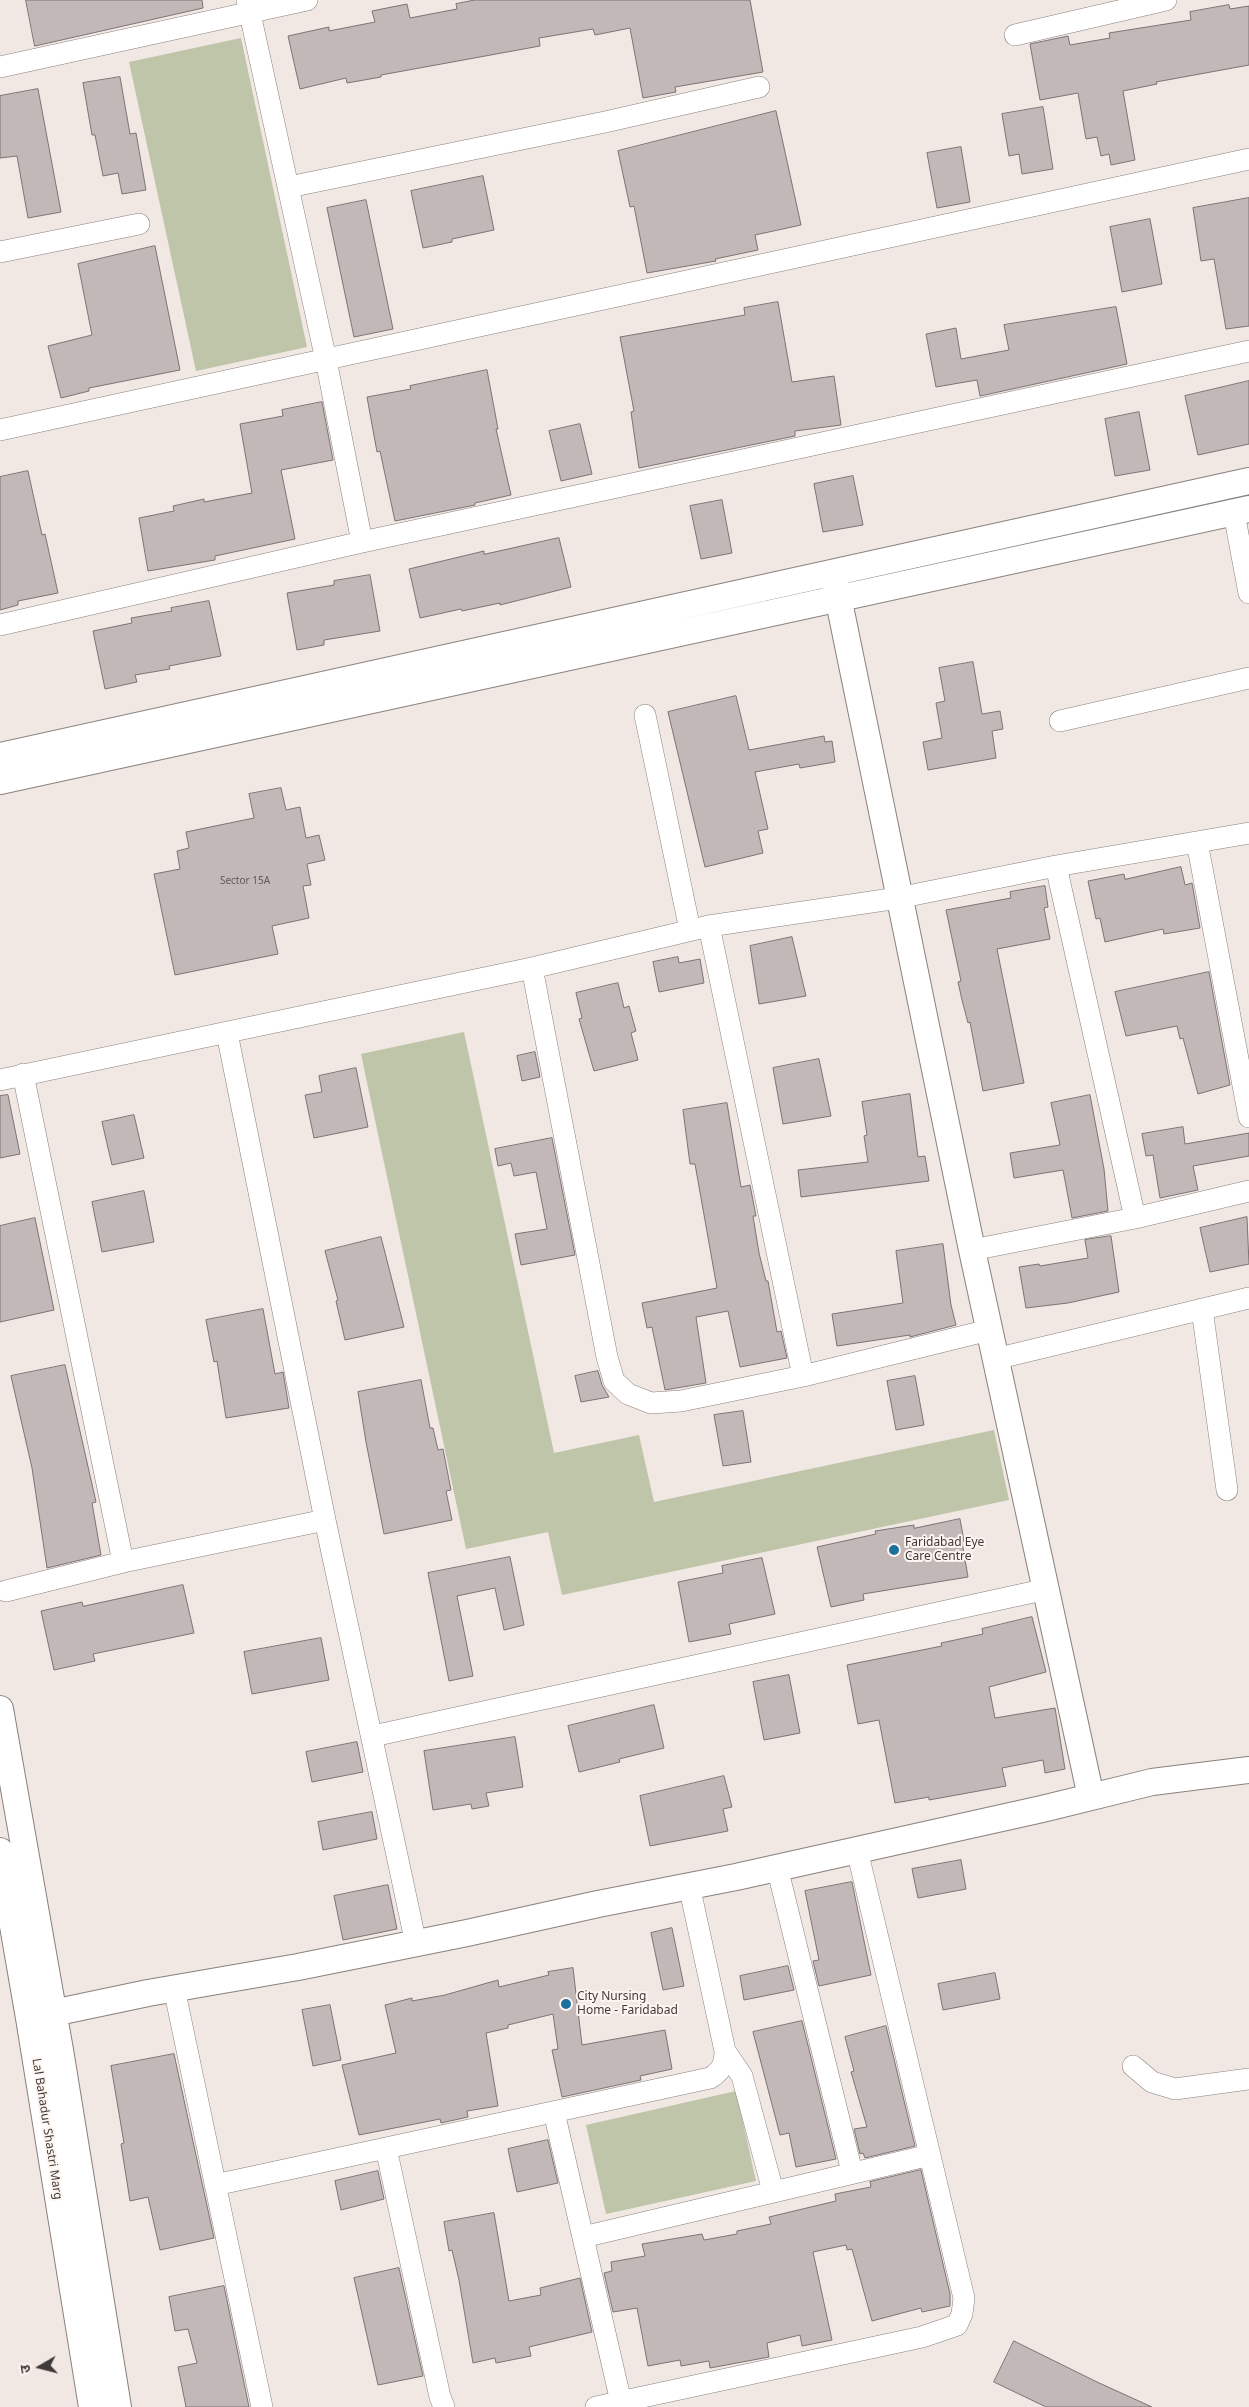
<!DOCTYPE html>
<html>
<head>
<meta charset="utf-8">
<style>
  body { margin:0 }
  #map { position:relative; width:1249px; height:2407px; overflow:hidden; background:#f1e7e3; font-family:"Noto Sans","Noto Sans Devanagari",sans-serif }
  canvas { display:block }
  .north { position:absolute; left:15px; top:2342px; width:50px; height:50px; -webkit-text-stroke:4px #fef5f0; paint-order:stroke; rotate:262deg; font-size:14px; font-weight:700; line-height:20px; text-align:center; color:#3f3b3a }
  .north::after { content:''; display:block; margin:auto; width:18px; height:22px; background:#3f3b3a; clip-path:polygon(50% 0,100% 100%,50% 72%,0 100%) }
</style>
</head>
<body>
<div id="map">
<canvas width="1249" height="2407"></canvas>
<div class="north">उ</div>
</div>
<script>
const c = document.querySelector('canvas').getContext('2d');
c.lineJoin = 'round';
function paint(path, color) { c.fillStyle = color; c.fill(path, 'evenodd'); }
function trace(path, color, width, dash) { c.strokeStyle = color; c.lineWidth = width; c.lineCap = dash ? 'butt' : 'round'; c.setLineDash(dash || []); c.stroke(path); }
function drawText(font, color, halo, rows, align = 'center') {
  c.font = font + ' "Noto Sans",sans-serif'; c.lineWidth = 4; c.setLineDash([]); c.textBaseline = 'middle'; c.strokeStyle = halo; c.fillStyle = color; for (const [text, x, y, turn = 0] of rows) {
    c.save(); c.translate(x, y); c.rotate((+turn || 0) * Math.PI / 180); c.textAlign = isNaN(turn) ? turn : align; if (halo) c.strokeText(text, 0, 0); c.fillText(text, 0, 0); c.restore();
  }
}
paint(new Path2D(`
  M241,38L307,347L196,371L129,62Z
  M464,1032L554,1453L639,1435L654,1502L994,1430L1009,1500L562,1595L548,1532L466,1549L361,1054Z
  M736,2091L756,2181L606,2214L586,2125Z`), '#bfc5a8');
const building = new Path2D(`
  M26,0H202L203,8L35,46Z
  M475,0H750L763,72L675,87L676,92L643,98L630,28L595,35L593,29L539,38L540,46L381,75V77L347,83L346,78L300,89L288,36L329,27V31L375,22L372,11L407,4L410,18L457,9L456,4Z
  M1229,5L1230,9L1249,6V65L1156,82L1157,84L1123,91L1135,160L1111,165L1109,154L1101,156L1097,137L1086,139L1078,93L1040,100L1030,44L1068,36L1070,45L1110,38L1109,33L1191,20L1190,12Z
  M120,77L130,134L136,133L146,190L122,194L118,173L103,176L95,135H92L83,83Z
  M38,89L61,212L28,218L17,156L0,158V96Z
  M1043,107L1053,169L1022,174L1019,154L1009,156L1002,114Z
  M776,111L801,225L755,235L758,250L715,259L716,261L647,273L634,206L630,207L618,151Z
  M961,147L970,202L937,208L927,153Z
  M483,176L494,230L452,239V242L423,248L411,191Z
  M1249,198V326L1226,329L1214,259L1201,261L1193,208Z
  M366,200L393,329L354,337L327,208Z
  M1150,219L1162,284L1122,292L1110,227Z
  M155,246L180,370L89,388V391L61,398L48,346L92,335L78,264Z
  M778,302L792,382L834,376L841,425L795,431V436L639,468L631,412L634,411L620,337L745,315L744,308Z
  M1116,307L1127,364L980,396L977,380L936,387L926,334L956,328L961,359L1009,350L1004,325Z
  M487,370L498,429H496L511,495L475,503V505L395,521L380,451L377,452L367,397L411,389L410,386Z
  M1249,381V444L1198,455L1185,396Z
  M322,402L333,460L281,470L295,539L215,556V560L148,571L139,518L174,511L173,506L204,499V502L252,493L240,424L283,416L282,410Z
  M1139,412L1150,470L1115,476L1105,419Z
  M580,424L592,474L561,481L549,431Z
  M28,471L42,535L45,534L58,593L18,601V605L0,610V477Z
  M853,476L863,525L823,532L814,484Z
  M722,500L732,553L701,559L690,506Z
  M559,538L571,587L500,605V603L462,611L461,609L420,618L409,569L484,551V554Z
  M370,575L380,631L324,640V645L297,650L287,593L334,585V581Z
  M209,601L221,656L169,666L170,669L135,675L137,682L105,689L93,631L132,623L131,618L172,611L171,608Z
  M973,662L982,714L1000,711L1003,729L992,731L996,758L928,770L923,742L942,738L936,703L945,701L939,668Z
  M736,696L749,750L824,736L825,742L832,741L835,762L800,768L799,764L755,772L768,829L758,831L763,853L705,867L668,712Z
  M281,788L286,810L300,807L306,838L319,835L325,860L307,864L311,885L303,886L309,918L272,926L278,954L175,975L154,874L180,869L177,851L189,848L186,832L254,818L249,794Z
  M1181,867L1185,885L1192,883L1200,928L1164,934L1163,929L1105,942L1100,918L1096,919L1088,881L1124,874L1125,879Z
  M1045,886L1048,907L1044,908L1050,939L997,949L1024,1083L983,1091L970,1022L968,1023L962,1000L958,982L961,981L946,910L1011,898L1010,892Z
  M792,937L806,996L759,1004L750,946Z
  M678,957L679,963L700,959L704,983L659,992L653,962Z
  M1209,972L1230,1085L1198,1094L1183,1038L1180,1039L1177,1026L1126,1036L1115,992Z
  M618,983L624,1008L629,1006L636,1031L631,1033L638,1060L594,1071L579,1019L582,1018L576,993Z
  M535,1052L540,1077L522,1081L517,1056Z
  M819,1059L831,1116L783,1124L773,1068Z
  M356,1068L368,1127L314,1138L305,1095L322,1092L319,1076Z
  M910,1094L918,1157L925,1156L929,1181L801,1197L798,1170L868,1162L864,1136L867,1135L862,1102Z
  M8,1095L20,1154L0,1158V1096Z
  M1090,1095L1104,1169L1108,1211L1072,1218L1063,1170L1014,1178L1010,1153L1060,1145L1051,1103Z
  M727,1103L741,1187L750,1185L756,1216H753L759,1253L766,1281H768L777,1332L781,1331L787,1358L740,1367L728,1311L696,1317L706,1383L665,1390L652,1327L647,1328L642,1303L717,1288L695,1164H690L683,1110Z
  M134,1115L144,1158L112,1165L102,1122Z
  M1183,1127L1185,1144L1249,1133V1156L1193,1166L1198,1190L1160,1198L1153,1155L1146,1156L1142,1134Z
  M552,1138L575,1255L521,1265L515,1234L547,1229L536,1172L514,1176L511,1163L498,1166L495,1149Z
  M144,1191L154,1242L102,1252L92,1202Z
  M1247,1217L1249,1264L1210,1272L1200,1228Z
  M35,1218L54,1310L0,1322V1226Z
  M1111,1236L1119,1292L1068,1303L1026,1308L1019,1267L1039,1264L1040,1266L1088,1258L1085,1240Z
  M381,1237L404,1327L345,1340L336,1301L338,1300L325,1251Z
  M943,1244L951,1305L956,1325L910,1337V1335L837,1346L832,1314L903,1303L896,1251Z
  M263,1309L275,1374L283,1372L289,1408L226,1418L217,1361L214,1362L206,1320Z
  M65,1365L96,1502L92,1503L101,1555L47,1568L32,1468L11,1376Z
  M598,1371L602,1385L609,1397L581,1402L575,1376Z
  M915,1376L924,1425L896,1430L887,1381Z
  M421,1380L430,1428H433L438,1450L443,1449L451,1490L446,1491L452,1520L384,1534L366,1442L358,1392Z
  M743,1411L751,1462L723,1466L714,1415Z
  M960,1519L964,1541L962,1542L968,1577L863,1594L864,1600L831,1607L817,1547L876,1534L875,1531L914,1525V1528Z
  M510,1557L524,1625L504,1630L495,1588L457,1596L473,1676L449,1681L428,1573Z
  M762,1558L775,1614L729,1624L731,1634L689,1642L678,1582L723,1573L722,1566Z
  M183,1585L194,1633L93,1654L95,1661L54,1670L41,1611L82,1602L83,1606Z
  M1032,1617L1046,1672L989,1687L995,1718L1055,1708L1065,1769L1045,1773L1043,1760L1002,1768L1006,1786L929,1800V1797L895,1803L879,1720L858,1724L847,1665L942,1646L941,1643L983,1634L982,1629Z
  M321,1638L329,1680L252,1694L244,1652Z
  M789,1675L800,1733L764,1740L753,1682Z
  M654,1705L664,1748L619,1759L620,1762L579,1772L568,1726Z
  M515,1737L523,1787L486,1793L489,1806L472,1809L471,1804L433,1810L424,1751Z
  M357,1742L363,1772L312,1782L306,1752Z
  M724,1776L732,1807L723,1809L728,1831L650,1846L640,1796Z
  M372,1812L377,1839L323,1850L318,1822Z
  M961,1860L966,1889L918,1898L912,1869Z
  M852,1882L871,1975L819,1986L813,1961L819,1960L805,1891Z
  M388,1885L397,1929L343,1940L334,1896Z
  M672,1928L684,1986L663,1990L651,1933Z
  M788,1966L794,1990L744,2000L740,1976Z
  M573,1968L582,2045L665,2030L672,2069L640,2076L641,2080L562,2097L552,2050L558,2049L553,2014L508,2025V2028L486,2033L498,2106L467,2111L468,2117L441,2123L440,2119L359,2135L342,2065L396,2053L385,2005L412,1998V2001L445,1995L498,1980L499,1987L549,1975L548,1972Z
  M995,1973L1000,1999L943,2010L938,1984Z
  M330,2005L341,2060L313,2066L302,2010Z
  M802,2021L836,2159L796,2167L789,2133L780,2135L753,2032Z
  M886,2026L915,2146L865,2158L863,2153L860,2154L854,2129L867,2127L851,2072L854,2071L845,2037Z
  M174,2054L214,2238L160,2250L148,2197L130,2201L121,2144L124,2143L111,2066Z
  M548,2140L558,2183L517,2192L508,2149Z
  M921,2170L950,2294V2306L922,2312L921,2308L872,2321L852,2249L847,2250L846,2245L813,2252L832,2340L802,2346L800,2335L767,2343L769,2357L710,2368L709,2361L681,2366L680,2360L648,2366L637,2308L613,2312L604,2273L612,2271L611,2262L645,2256L642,2244L702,2234L704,2240L737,2234V2231L771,2224L769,2217L836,2201L835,2194L871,2187L870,2182Z
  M378,2171L384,2199L341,2210L335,2181Z
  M494,2213L509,2301L541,2295L540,2288L580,2278L592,2332L529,2347L531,2356L496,2363L495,2358L473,2363L459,2280L452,2250L449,2251L444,2222Z
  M399,2268L423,2376L378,2385L354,2278Z
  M224,2286L249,2407H186L178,2367L197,2363L188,2329L175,2331L169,2297Z
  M1014,2341L1097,2382L1152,2407H1046L994,2382Z`);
paint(building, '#c2b8b8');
trace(building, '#7d7374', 1);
const minor = new Path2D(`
  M247,0L326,360L362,542
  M1015,35L1166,0
  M0,67L307,0
  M289,187L605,122L759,87
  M0,252L139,224
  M0,430L1249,159
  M1234,513L1249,593
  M0,625L362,542L1249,351
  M645,715L690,930
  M1060,721L1249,678
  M1197,842L1249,1117
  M1056,866L1135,1218
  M709,926L803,1376
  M532,968L607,1357L614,1381L628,1394L651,1403L681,1401L803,1376L989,1330
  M227,1033L325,1520L416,1944
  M23,1074L123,1562
  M0,1080L532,968L709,926L898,898L1056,866L1249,833
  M972,1250L1135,1218L1249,1191
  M1202,1309L1227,1490
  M995,1359L1249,1298
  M6,1591L123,1562L325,1520
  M373,1736L1047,1589
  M777,1867L852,2172
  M174,1988L262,2407
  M725,2051L742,2076L773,2191
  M1133,2066L1152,2082L1175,2089L1249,2079
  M554,2112L621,2402
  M386,2148L440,2397L444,2407
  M215,2185L710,2078C721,2072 725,2064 725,2051L689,1885
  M583,2237L930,2155
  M596,2407L922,2337L957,2325L962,2314L964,2298L857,1850`);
const tertiary = new Path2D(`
  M835,582L972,1250L1091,1797
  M0,756L1249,481
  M0,781L1249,509
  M0,1709L60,2050L118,2407
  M0,1851L29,2018L92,2407
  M29,2018L148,1993L298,1967L467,1933L598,1904L736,1877L1042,1809L1152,1782L1249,1770`);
trace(minor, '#89817d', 22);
trace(tertiary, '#89817d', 28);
trace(minor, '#fff', 21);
trace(tertiary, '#fff', 26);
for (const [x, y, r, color] of [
  [894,1550,6,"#1d6fa0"],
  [566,2004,6,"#1d6fa0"]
]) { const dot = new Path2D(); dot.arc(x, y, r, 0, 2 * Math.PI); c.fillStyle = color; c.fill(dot); trace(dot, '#fef5f0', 2); }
drawText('10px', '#605a5a', null, [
  ["Sector 15A",245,881]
]);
drawText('12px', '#3f3b3a', '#fef5f0', [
  ["Faridabad Eye",905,1543],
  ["Care Centre",905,1557],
  ["City Nursing",577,1997],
  ["Home - Faridabad",577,2011]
], 'left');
drawText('12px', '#3f3b3a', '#fef5f0', [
  ["Lal Bahadur Shastri Marg",47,2129,81]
]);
</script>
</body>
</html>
